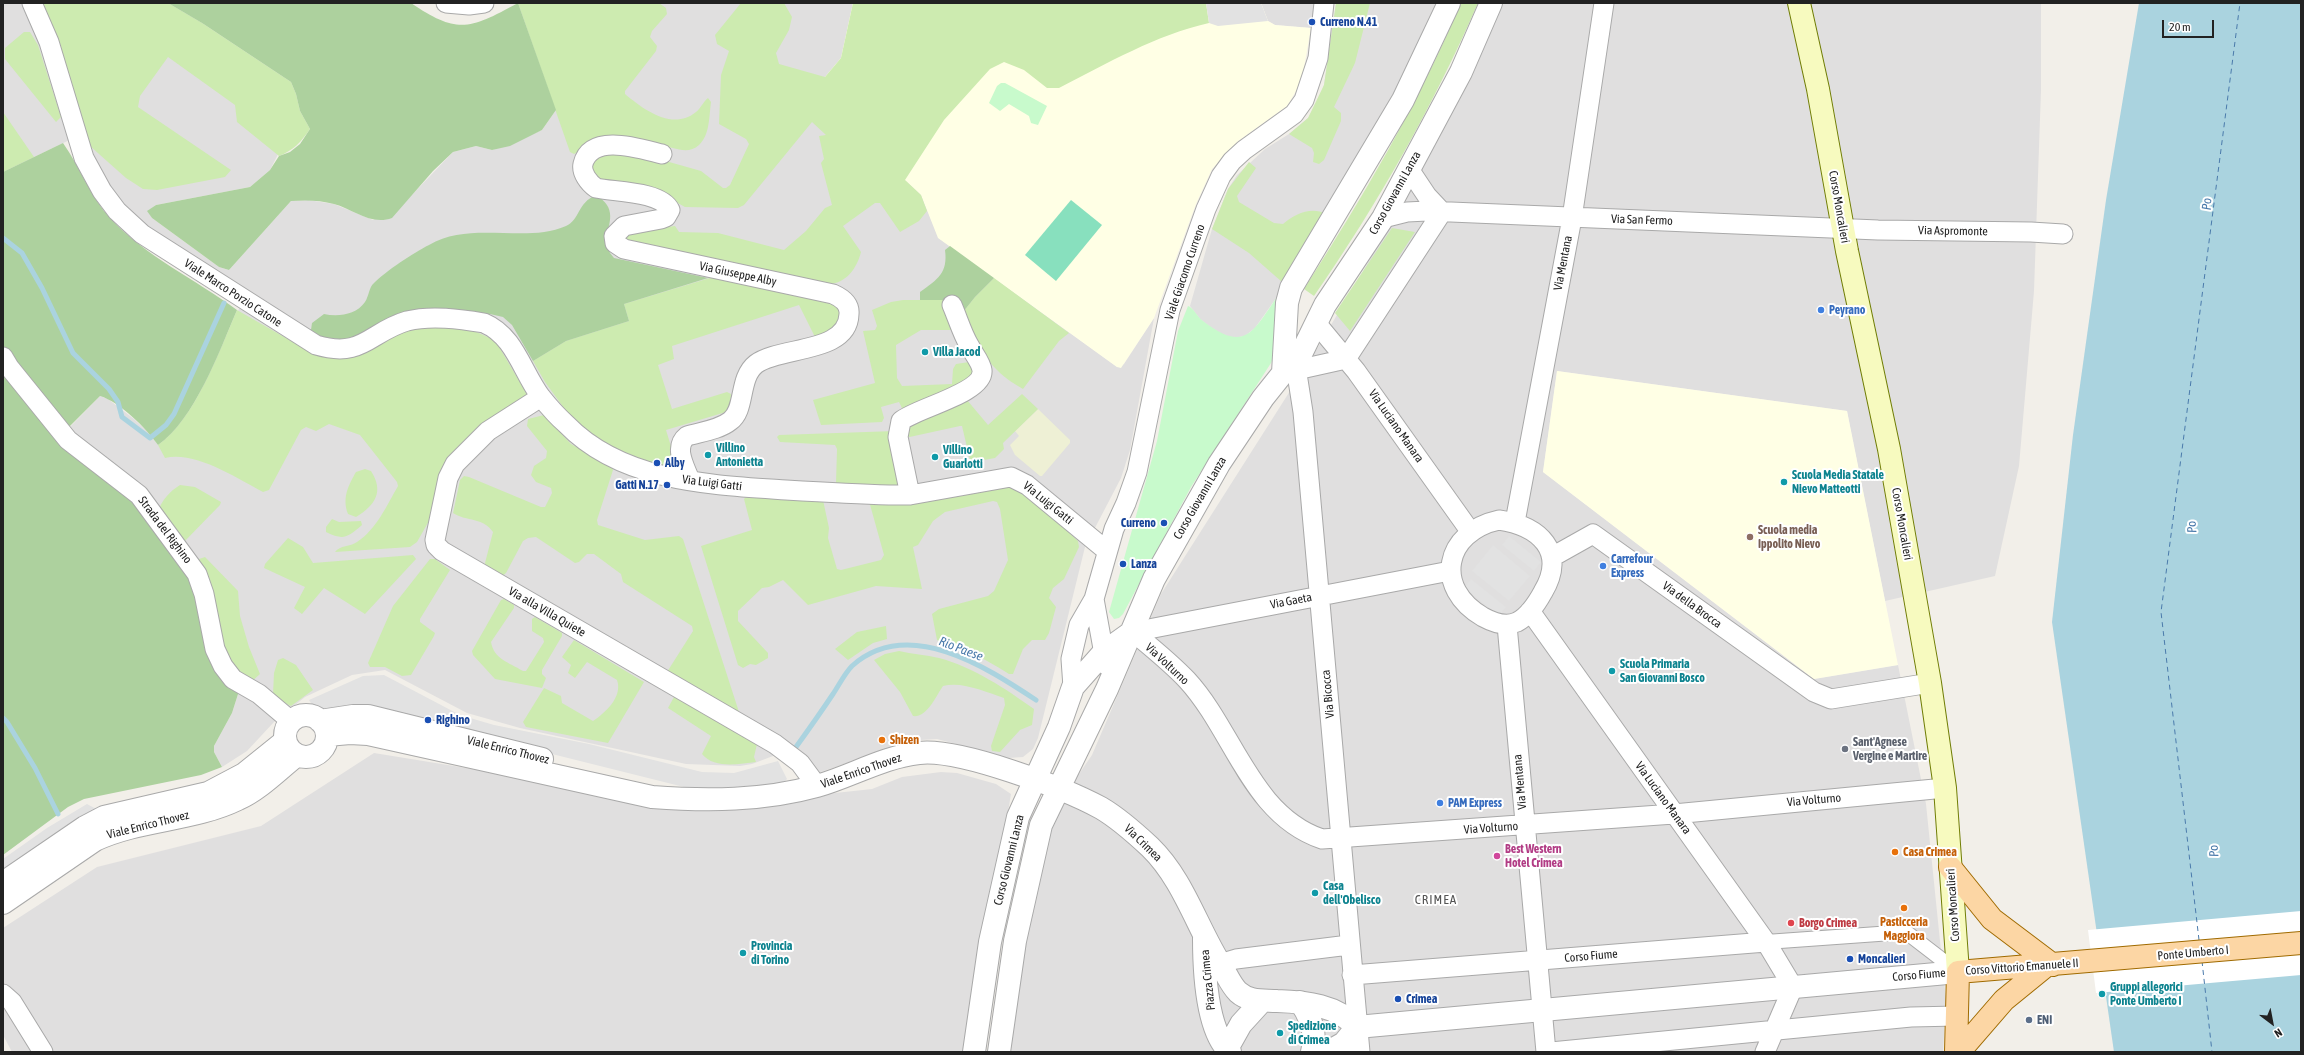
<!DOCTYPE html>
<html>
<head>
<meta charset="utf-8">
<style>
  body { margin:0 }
  #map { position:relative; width:2304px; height:1055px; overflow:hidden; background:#f2efe9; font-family:"Asap Condensed",sans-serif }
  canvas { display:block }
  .frame { position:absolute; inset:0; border:4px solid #222; pointer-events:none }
  .north { position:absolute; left:2252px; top:1003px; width:40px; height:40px; -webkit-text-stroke:3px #fff; paint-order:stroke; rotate:148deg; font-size:11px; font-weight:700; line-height:16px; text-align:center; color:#222 }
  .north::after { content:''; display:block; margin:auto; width:14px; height:18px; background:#222; clip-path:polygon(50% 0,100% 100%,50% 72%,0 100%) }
  .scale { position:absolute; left:2162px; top:20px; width:52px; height:18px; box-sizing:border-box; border:2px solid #222; border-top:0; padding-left:5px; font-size:12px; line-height:14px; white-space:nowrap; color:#222; -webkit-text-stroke:3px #fff; paint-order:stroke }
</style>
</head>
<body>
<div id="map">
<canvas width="2304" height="1055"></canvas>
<div class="frame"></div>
<div class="north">N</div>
<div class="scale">20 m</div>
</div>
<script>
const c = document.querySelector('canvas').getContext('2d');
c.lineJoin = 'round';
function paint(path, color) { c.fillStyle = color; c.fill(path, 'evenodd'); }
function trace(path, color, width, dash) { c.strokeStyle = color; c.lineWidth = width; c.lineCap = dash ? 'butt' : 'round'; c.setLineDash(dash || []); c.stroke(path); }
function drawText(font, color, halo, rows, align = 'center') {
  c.font = font + ' "Asap Condensed",sans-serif'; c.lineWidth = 4; c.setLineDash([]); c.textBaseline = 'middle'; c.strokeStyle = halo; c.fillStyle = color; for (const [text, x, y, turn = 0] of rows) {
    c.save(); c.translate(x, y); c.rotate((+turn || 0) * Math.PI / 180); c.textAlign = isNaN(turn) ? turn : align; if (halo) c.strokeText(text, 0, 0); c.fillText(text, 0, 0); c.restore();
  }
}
paint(new Path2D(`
  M3,3H168L202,23L300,111L270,170L250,187L156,205L148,211L152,218L219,267L229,270L291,201L308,200L334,204L373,220L408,199L453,152L476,146L492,150L542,130L556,110L518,3H853L841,58L825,77L921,195L939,238L1117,367L1124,364L1154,318L1130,450L1121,478L1085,547L1038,738L1033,749L1023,757L1008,758L937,739L921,740L896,746L818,773L782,744L773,756L752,764L740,766L686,764L520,728L467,713L385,670L352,675L305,697L274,722L247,751L222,767L214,752V746L232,713L242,682L66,431L100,396L108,399L134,419L148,432L158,445L167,438L194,405L245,296L156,234L131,213L110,188L80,135L3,172Z
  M1261,3H1314L1311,28L1275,25L1268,21Z
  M1336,3H1442L1407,78L1284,287L1255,328L1245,336L1234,338L1218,333L1200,319L1190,306L1212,229L1228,189L1237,175L1265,149L1289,134L1308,118L1318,101L1324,85Z
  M1502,3H2041V90L2034,291L2019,466L1995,576L1885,601L1847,411L1557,371L1543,472L1814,679L1898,665L1926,804L1946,1000L1943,1052H1011L1016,998L1046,822L1092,755L1161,594L1318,347L1411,190Z
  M374,753L706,807L872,789L902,777L941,772L957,773L996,784L1011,794L968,1052H12L3,1035V928L97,867L261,826Z`), '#e0dfdf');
paint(new Path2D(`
  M853,3H1261L1268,21L1275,25L1311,28L1302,79L1296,91L1287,106L1238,141L1212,169L1196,204L1154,318L1121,368L1117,367L938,238L921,195L813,97L825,77L841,58Z
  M1557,371L1847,411L1898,665L1814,679L1543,472Z`), '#ffffe5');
paint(new Path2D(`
  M1038,409L1070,440V443L1042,476H1040L1015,455L1010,445L1019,436L1015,431Z`), '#eef0d5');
paint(new Path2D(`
  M40,3H168L202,23L291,82L296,94L300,111L310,129C301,142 294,150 279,156L237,122L235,105L168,57L140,96L138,107L231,170L225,177L157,190L143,189L126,178L90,146Z
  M518,3H659L666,8L667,14L652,31L650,37L657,46L656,51L625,91V94C644,110 673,131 696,112C701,108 703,102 708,98L711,102C709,116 710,135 699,145C687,156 673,146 660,146C634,145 606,149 580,151L574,154L570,152Z
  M741,3H784L792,17L789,30L776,53L779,64L825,77L841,58L853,3H1206L1209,23C1156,35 1108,63 1059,88H1047L1024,70L1004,62L990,69L944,120L905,180L921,195L927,211L919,221L900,232L880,203H875L843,226L861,252C857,268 846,284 828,284L627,244L625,238L627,233L675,226L679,232L718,233L784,250L806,231L825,208L832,205L821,163L824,159L819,136L826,135L812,122L744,205L738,208L685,207L654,190L599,181L591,168L593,160L607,150L641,154L701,171L723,188H726L730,185L749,144L746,139L719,124L721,75L729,51L717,44L715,35Z
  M1336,3H1370L1355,63L1334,107L1341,113V121L1324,160L1319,164L1313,162L1314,153L1312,148L1289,134L1308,118L1324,85Z
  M1461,3H1478C1433,106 1378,204 1314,296L1304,289C1363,197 1418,104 1461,3Z
  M24,32H30L38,45L61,117L56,122L5,59V48Z
  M3,112L34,157L3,172Z
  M1249,162L1256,168L1237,196L1239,202L1274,223L1283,224C1294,214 1312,206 1326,214L1282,282L1249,253L1212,229L1228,189Z
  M1392,228L1415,232L1350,331L1335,313Z
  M713,277L834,302L842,310L838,327L815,337L799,305L672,346L674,359L658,365L672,409L727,392L731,394L730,406L726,412L666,430L676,463L671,468L619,453L574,422L545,382L533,361L566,341L629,321L624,304Z
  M994,278L1069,333L1059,341L1023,389C986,368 980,348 963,312L975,297Z
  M903,300H944L954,330H921L896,345L897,378L902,386L952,384L953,369L956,364L969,362L975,376L904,412L899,402L881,407L884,418L882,422L821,425L813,400L875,383L863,331L875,330L877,326L872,310L891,302Z
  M237,310L307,350L389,338L417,325L472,330L490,338L498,345L528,396L483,426L417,542L410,547L335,552C340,545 350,547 357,542C376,530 387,505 398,486L397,482L360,435L329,424L316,431L306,427L301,430L269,490L263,492C236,478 196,451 165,458L158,445C195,419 219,352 237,310Z
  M1022,394L1038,409L1003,443L1004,449L995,458L973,462L970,460L962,426H960L905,438L906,425L967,400L988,425Z
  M544,415L571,444L612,467L613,470L597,520L598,525L645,540L679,536L683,539L739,712L667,672L693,631L692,626L623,582L621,574L594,554H587L579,562L575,563L536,537L528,538L523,541L506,573L501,577L486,568L485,563L493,532C483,517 467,522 453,513L460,480L464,476L469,477L541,507H545L552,493L551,488L536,482L531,475L534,466L546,458L547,451L527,426L528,419Z
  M895,431L901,483L896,487L836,483L837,449L835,445L780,442L777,437L779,435Z
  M365,469L371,471C384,491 376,505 356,517L348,514C342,498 348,486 356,472Z
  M180,485L195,487L221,502L220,505L182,544L158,511C162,500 170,491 180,485Z
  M1006,485L1021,488L1078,541L1079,547L1064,579L1053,588L1049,598L1056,607L1049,633L1045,640H1032L1023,649L1013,674H1009C995,665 981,657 967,651C957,646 945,645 937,640L932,614L939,609L988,596L994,591L1008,560L1000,509L997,502L993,501L945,512L933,521L918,545L913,547L922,589L876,586L808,605L783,580L769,587L762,588L738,611V621L768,653V658L756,665L750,664L743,668L738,665L701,546L752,530L744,499L748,495L823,500L829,528L828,538L837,569L841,570L881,560L884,555L869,501Z
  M332,519L339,522L361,521L362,525C348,537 344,541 326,532V527Z
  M288,538L303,547L313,563L413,555L416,559L365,614L324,588L302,614L294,608L305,587L264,568L265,564Z
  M205,557L238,591L240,616L249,647L260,674L250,683C218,665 207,598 197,563L199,559Z
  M430,559H435L450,570L420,619V622L435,633L434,636L411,675L402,676L385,667H370L368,663L393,606Z
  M504,599L514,605V608L491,642C494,659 508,662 523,671H526L544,642L543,638L532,631V619L535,617L562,633V636L542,670V674L546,678L542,688L495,679L473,655L472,651L501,600Z
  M886,626L887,639L873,643L848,660L835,649L857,632Z
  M574,640L644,682L608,743L526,727L523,722L544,688L561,696L562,703L593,721C605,713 623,697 617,680L587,662L575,678L568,673L571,665L562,657Z
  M899,651C912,654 926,655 939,658C973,667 1006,689 1034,709L1032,725L1020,730L1000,752L992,751L991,746L1005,705L1004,698C986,692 962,681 943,686C936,696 927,718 913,716L900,692L874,660L885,654Z
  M283,658L296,665L313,690L291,706L277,699L273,694L274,673L278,660Z
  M674,697L757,744L754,757L756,762C739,764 714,769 702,754L711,736L668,708Z`), '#cdebb0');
paint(new Path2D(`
  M168,3H411C458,35 470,29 518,3L556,110L542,130L510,146L492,150L476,146L453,152L433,171L392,218C371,226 353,209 334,204C320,200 305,200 291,201L229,270L219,267L152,218L147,211L156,205L250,187L270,170L279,156L290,152L300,144L310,129L300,111L296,94L291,82L202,23Z
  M63,143C80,167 90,196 110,218C145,256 195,279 237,310C219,352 195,419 158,445C146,428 120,402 100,396L66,430L117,482L188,567L239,691L232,713L214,746V752L222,767L201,775L84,799L68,807L3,855V172Z
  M596,195C617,208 610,222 605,240L610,253L614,258L708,278L624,304L629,321L566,341L533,361L512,325L503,317L490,314L456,313L348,340L321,337L311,330L312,323L324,314C338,317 356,315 365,302C369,296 369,287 374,283C386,271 413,253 429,245C471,220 525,244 566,226C580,220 577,203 596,195Z
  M950,246L994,278L975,297L963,312L952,300H920V292C938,279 948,273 945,250Z`), '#add19e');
paint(new Path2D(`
  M1001,83H1005L1047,106L1038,125L1031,123L1029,116L1009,104L1000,111L989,103L997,86Z
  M1277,297L1275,353L1271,363L1191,487L1123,614L1119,618L1114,619L1109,612L1157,441L1178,331L1188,306C1194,308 1197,317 1203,321C1245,353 1252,333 1277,297Z`), '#c8facc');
paint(new Path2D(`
  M1071,200L1102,225L1056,281L1025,255Z`), '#88e0be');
paint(new Path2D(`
  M1206,3H1261L1268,21L1218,26L1209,23Z
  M1509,536L1541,562L1534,571L1502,545Z
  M1493,545L1530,576L1509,601L1472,571Z
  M1471,579L1506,607L1499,616L1464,588Z
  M384,675L460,715L494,725L589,744L702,772L734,773L778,761L787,779L781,785L763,789L688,788L504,742L323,712L314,708L309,700L363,676Z
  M87,804L100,811L3,874V859L47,828Z`), '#e2e2e2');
paint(new Path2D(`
  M2139,3H2301V1052H2114L2052,622L2073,435L2106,200Z`), '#aad3df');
paint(new Path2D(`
  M2301,911V975L2096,993L2088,930Z`), '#fff');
trace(new Path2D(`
  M3,238L22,253L42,288L73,353L109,389L118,402L122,417L150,438L166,425L174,414L224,303
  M3,718L7,722L35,768L58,814
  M796,747C809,729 821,712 833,694C839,685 845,673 852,666C908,616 986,667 1036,700`), '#aad3df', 5);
trace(new Path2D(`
  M2199,940L2161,612L2240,3
  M2202,961L2212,1052`), '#4a7aab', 1, [5, 4]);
const pedestrian = new Path2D(`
  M1766,942L1906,932L1958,972`);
const minor = new Path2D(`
  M32,3L49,42L84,158L102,191L117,211L142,234L316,345C363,359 369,332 407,321C431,315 460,319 484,323C515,336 522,372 541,397C549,407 557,416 566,424C622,482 711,485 786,490C820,492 855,494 889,495H910L1011,477L1027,485L1107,551
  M446,3L469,5L484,3
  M662,154C641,149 591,132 583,164C581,173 589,183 596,188C614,192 661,191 670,210L666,217L661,219L624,226L614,236L615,243L624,249L833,294C842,298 850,304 849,314C848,354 780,346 756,364C738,378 746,410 730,421C719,430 700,432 687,436C673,447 685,467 690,480
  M1409,169L1427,196L1442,212
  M1383,218L1407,212L1427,211L1878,230L2031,232L2063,234
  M1317,324L1356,371L1470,531
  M3,357L9,367L68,440L139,495L197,574L204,594L215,649L223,666L233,679L259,694L291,721
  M1346,359L1442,212
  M1295,361L1303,412L1360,1052
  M1283,373L1346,359
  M541,397L488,431L455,464L448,478L435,540L436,545L442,551L775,744L800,763L817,786
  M910,495L898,437L901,421C916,408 985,393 982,370C981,362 973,353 969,345C962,333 958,319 952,305
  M1499,520C1540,526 1567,552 1543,592C1537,603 1529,616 1517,622C1506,627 1494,623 1483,617C1433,588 1444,532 1499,520Z
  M1515,522L1572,218L1604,3
  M1552,557L1593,534L1814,692L1831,699L1930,683
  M1094,599L1106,665
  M1530,611L1766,942L1793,987L1765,1052
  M1507,625L1546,1052
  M1133,632C1151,647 1171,663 1187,680C1234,731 1251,815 1322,839L1674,814L1945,788
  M1133,632L1450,571
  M1073,687L1071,659L1079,625L1094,599L1114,529L1126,503L1137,472L1170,310L1206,209L1221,176L1232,161L1244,150L1294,114L1304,100L1318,58L1324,3
  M1219,964L1236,959L1349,945
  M1352,975L1766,942
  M3,994L12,1002L43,1052
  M1551,1052L1911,1017L1957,1016`);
const tertiary = new Path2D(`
  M1283,373L1287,303L1291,288L1403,100L1449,3
  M285 736a21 21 0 1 1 42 0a21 21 0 1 1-42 0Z
  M320,721L353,716H368L542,759
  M327,735L350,733L368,734L652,797C707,801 763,801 817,786C852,776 883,757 919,753C959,748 1064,788 1101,808C1118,818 1135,833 1150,847C1184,880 1197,928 1222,967C1227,975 1231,985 1238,992C1249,1002 1263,1000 1277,1001C1307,1002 1336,1005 1357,1027
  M3,883L85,827L104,817L208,793L244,774L285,741
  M3,903L95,840C140,819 193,821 238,799C260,789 278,770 297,755
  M1204,938C1204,968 1206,1031 1230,1052
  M1300,1002C1311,1017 1317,1033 1312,1052
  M1357,1027L1958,972
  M1227,1049L1241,1024L1262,1001
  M974,1052L990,942L1018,817L1059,727L1073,687L1104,652L1132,632
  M999,1052L1015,941L1041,825L1107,689L1154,579L1219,464L1263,398L1283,373L1300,356L1325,305L1383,218L1461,72L1491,3
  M1328,1052L1344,1043L1357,1027`);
const secondary = new Path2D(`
  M1799,3L1818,89L1847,251L1889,449L1930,683L1945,788L1958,972`);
const primary = new Path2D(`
  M1950,867L1992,919L2053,965
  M1956,1052L1958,972L2301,943
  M1959,1052L2004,1000L2047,965`);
trace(pedestrian, '#a9a9a9', 16);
trace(minor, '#a9a9a9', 21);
trace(tertiary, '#a9a9a9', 24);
trace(secondary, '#707d05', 24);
trace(primary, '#a06b00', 24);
trace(pedestrian, '#fff', 14);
trace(minor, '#fff', 19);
trace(tertiary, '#fff', 22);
trace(secondary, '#f7fabf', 22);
trace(primary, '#fcd6a4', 22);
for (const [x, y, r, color] of [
  [1312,22,4,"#1a4fb4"],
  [1821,310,4,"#3f7fe0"],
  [925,352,4,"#0f9aa8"],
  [708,455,4,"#0f9aa8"],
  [935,457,4,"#0f9aa8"],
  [657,463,4,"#1a4fb4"],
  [1784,482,4,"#0f9aa8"],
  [667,485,4,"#1a4fb4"],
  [1164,523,4,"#1a4fb4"],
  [1750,537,4,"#8d6e63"],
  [1123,564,4,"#1a4fb4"],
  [1603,566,4,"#3f7fe0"],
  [1612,671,4,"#0f9aa8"],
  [428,720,4,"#1a4fb4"],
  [882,740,4,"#e8710a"],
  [1845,749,4,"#6b7280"],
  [1440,803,4,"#3f7fe0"],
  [1895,852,4,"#e8710a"],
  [1497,856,4,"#d1479c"],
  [1315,893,4,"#0f9aa8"],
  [1904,908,4,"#e8710a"],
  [1791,923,4,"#e0444e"],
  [743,953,4,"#0f9aa8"],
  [1850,959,4,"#1a4fb4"],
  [2102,994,4,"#0f9aa8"],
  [1398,999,4,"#1a4fb4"],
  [2029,1020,4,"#5c6f8a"],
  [1280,1033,4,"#0f9aa8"]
]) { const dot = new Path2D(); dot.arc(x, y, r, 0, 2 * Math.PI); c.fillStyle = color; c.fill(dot); trace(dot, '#fff', 1.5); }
drawText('bold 12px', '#164399', '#fff', [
  ["Curreno N.41",1320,22],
  ["Alby",665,463],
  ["Gatti N.17",659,485,"right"],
  ["Curreno",1156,523,"right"],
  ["Lanza",1131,564],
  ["Righino",436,720],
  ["Moncalieri",1858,959],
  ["Crimea",1406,999]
], 'left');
drawText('12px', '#222', '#fff', [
  ["Corso Giovanni Lanza",1395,193,-61],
  ["Corso Moncalieri",1839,207,80],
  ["Via San Fermo",1642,220,2],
  ["Via Aspromonte",1953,231,1],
  ["Via Mentana",1563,263,-79],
  ["Viale Giacomo Curreno",1185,272,-71],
  ["Via Giuseppe Alby",738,274,12],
  ["Viale Marco Porzio Catone",233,293,33],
  ["Via Luciano Manara",1396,426,55],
  ["Via Luigi Gatti",712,483,7],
  ["Corso Giovanni Lanza",1200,498,-60],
  ["Via Luigi Gatti",1048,503,39],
  ["Corso Moncalieri",1902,524,80],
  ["Strada del Righino",165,530,53],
  ["Via Gaeta",1291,601,-11],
  ["Via della Brocca",1692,605,36],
  ["Via alla Villa Quiete",547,612,30],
  ["Via Volturno",1167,664,43],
  ["Via Bicocca",1328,694,-95],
  ["Viale Enrico Thovez",508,750,14],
  ["Viale Enrico Thovez",861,771,-19],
  ["Via Mentana",1520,782,-95],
  ["Via Luciano Manara",1663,798,54],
  ["Via Volturno",1814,800,-5],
  ["Viale Enrico Thovez",148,825,-14],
  ["Via Volturno",1491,828,-4],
  ["Via Crimea",1143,843,44],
  ["Corso Giovanni Lanza",1009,860,-76],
  ["Corso Moncalieri",1953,905,-94],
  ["Ponte Umberto I",2193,953,-5],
  ["Corso Fiume",1591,956,-5],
  ["Corso Vittorio Emanuele II",2022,967,-4],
  ["Corso Fiume",1919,975,-5],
  ["Piazza Crimea",1208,980,-96]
]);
drawText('bold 12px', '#366cbe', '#fff', [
  ["Peyrano",1829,310],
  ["Carrefour",1611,559],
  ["Express",1611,573],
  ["PAM Express",1448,803]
], 'left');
drawText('bold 12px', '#0d838f', '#fff', [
  ["Villa Jacod",933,352],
  ["Villino",716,448],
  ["Antonietta",716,462],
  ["Villino",943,450],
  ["Guarlotti",943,464],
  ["Scuola Media Statale",1792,475],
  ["Nievo Matteotti",1792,489],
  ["Scuola Primaria",1620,664],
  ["San Giovanni Bosco",1620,678],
  ["Casa",1323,886],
  ["dell'Obelisco",1323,900],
  ["Provincia",751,946],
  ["di Torino",751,960],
  ["Gruppi allegorici",2110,987],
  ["Ponte Umberto I",2110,1001],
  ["Spedizione",1288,1026],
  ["di Crimea",1288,1040]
], 'left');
drawText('bold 12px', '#785e54', '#fff', [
  ["Scuola media",1758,530],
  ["Ippolito Nievo",1758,544]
], 'left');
drawText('bold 12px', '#c56008', '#fff', [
  ["Shizen",890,740],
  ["Casa Crimea",1903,852],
  ["Pasticceria",1904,922,"center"],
  ["Maggiora",1904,936,"center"]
], 'left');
drawText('bold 12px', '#5b616d', '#fff', [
  ["Sant'Agnese",1853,742],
  ["Vergine e Martire",1853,756]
], 'left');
drawText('bold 12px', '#b23c85', '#fff', [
  ["Best Western",1505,849],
  ["Hotel Crimea",1505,863]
], 'left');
drawText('bold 12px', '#be3a42', '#fff', [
  ["Borgo Crimea",1799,923]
], 'left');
drawText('bold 12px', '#4e5e75', '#fff', [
  ["ENI",2037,1020]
], 'left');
drawText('italic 13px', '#4a7aab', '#fff', [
  ["Po",2207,204,-86],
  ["Po",2192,527,-94],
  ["Rio Paese",961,649,21],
  ["Po",2214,851,-94]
]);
c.letterSpacing = '1px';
drawText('13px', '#555', '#fff', [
  ["CRIMEA",1436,900]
]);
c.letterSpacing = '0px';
</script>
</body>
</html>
